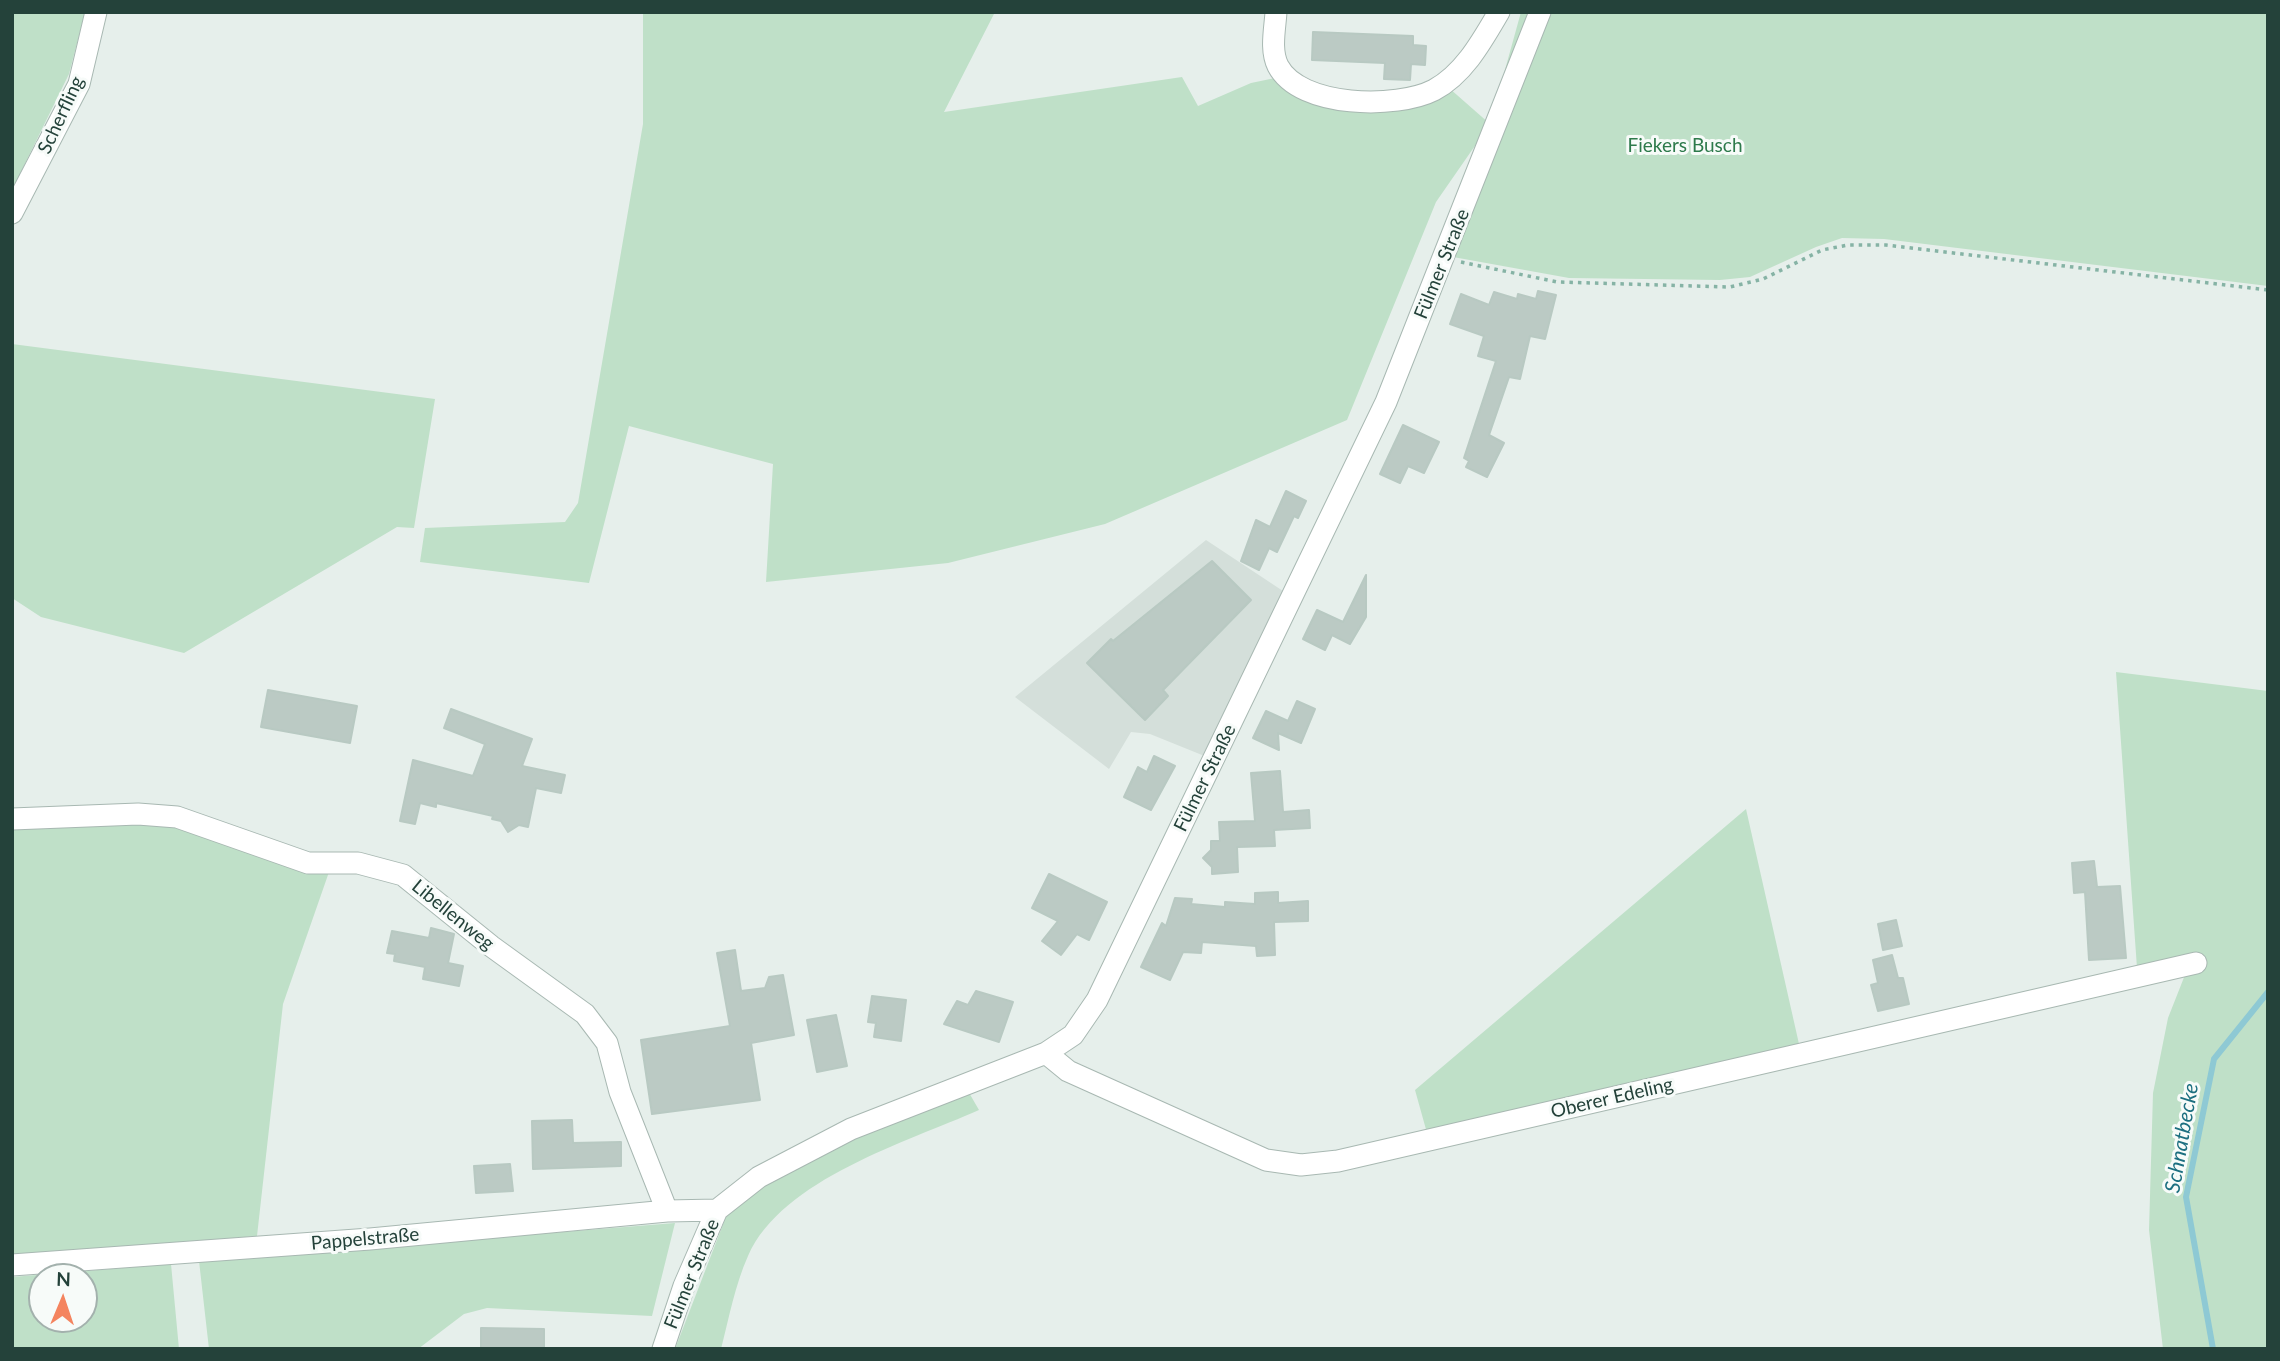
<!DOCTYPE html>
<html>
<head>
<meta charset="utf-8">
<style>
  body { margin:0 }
  #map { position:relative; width:2280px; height:1361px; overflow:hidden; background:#e6efeb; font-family:Lato,sans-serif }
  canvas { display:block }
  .frame { position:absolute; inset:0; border:14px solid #24423a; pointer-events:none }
  .north { position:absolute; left:28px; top:1263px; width:70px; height:70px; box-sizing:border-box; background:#f7fbf9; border:2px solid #a3b1ad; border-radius:50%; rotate:2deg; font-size:19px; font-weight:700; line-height:28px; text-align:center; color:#24423a }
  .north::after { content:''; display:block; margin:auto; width:24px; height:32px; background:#f4845f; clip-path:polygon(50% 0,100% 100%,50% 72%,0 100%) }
</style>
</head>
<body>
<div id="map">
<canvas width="2280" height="1361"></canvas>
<div class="frame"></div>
<div class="north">N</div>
</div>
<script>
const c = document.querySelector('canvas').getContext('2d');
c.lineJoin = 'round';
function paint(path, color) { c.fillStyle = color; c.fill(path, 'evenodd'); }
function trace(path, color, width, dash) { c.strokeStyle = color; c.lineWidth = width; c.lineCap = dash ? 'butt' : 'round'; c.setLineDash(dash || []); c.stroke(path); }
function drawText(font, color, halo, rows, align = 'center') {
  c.font = font + ' Lato,sans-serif'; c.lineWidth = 6; c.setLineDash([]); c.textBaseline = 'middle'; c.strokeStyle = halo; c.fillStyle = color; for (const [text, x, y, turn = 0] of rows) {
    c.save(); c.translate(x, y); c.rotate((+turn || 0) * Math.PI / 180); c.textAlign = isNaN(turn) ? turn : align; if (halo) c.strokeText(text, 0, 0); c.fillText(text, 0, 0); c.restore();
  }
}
paint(new Path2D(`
  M1206,540L1286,593L1207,757L1150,734L1131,732L1109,769L1015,697Z`), '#d4dfda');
paint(new Path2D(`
  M12,12H85L69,74L12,190Z
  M643,12H995L944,112L1182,77L1198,106L1251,83L1275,78L1296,95L1449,88L1490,124L1521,12H2268V286L1884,239L1842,238L1816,247L1750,277L1720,280L1569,278L1453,257L1488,127L1436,202L1347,420L1105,524L948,563L766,582L773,464L629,426L589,583L420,562L425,528L565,522L578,503L643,124Z
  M12,344L435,399L414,528L397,527L184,653L41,617L12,598Z
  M2116,672L2268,691V1349H2163L2149,1230L2153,1093L2168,1018L2194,952L2137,968Z
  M1746,809L1799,1044L1427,1133L1415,1090Z
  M12,823H172L329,872L283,1004L257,1236L12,1257Z
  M968,1091L979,1110C907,1142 782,1179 748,1256C735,1285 729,1318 721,1349H675L727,1214L766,1182L858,1135Z
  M675,1223L652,1316L487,1308L464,1314L418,1349H209L199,1261Z
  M171,1264L179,1349H12V1277ZM42,1277H84V1319H42Z`), '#bfe0c8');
trace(new Path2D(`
  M2213,1349L2186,1197L2214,1059L2268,992`), '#8ec9d4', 6);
const building = new Path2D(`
  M1313,32L1413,36V45L1426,46L1425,65L1411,64L1410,80L1384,79L1385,63L1312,60Z
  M1538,291L1556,295L1545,339L1530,336L1520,379L1509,377L1489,435L1504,443L1487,477L1466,467L1469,461L1464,458L1496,361L1478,356L1484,336L1450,324L1461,294L1489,305L1494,292L1517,299L1518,294L1536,299Z
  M1403,425L1439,442L1424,473L1408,466L1400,483L1380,474Z
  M1286,491L1306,501L1298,518L1294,516L1277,552L1269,548L1259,570L1241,561L1256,520L1270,527Z
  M1212,561L1251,600L1163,690L1168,696L1145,720L1087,663L1111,639L1113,641Z
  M1366,575V617L1350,644L1332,635L1325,650L1303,639L1317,610L1343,622Z
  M268,690L357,706L350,743L261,727Z
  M1297,701L1315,709L1301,743L1278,733L1279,750L1253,738L1266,711L1288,721Z
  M451,709L532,739L522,766L565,775L561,793L536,788L528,827L519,825L508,832L501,821L492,819L493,816L436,803V807L420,803L415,824L400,821L413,760L473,776L485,744L444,728Z
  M1154,756L1175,766L1151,810L1124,797L1138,767L1147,772Z
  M1280,771L1283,812L1309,810L1310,828L1274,830L1275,846L1237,847L1238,872L1212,874V867L1203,858L1211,850V841H1220L1219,822L1255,821L1251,773Z
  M2094,861L2097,887L2120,886L2126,958L2089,960L2085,892L2074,893L2072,863Z
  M1049,874L1107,902L1089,940L1077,934L1061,955L1042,941L1058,921L1032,908Z
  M1278,892V903L1308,901V921L1274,922L1275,955L1257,956L1256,946L1202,942L1201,953L1183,952L1170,980L1141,967L1162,923L1166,926L1175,898L1192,899L1191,904L1225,907V902L1255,904V893Z
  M1896,920L1902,946L1883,950L1878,924Z
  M431,928L454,934L448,963L463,966L459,986L423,979L425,967L394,961L395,954L387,953L392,931L429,938Z
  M735,950L741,991L765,988L769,977L783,975L794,1035L751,1043L760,1100L652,1114L641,1040L730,1026L717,953Z
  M1892,955L1898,978H1903L1909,1004L1878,1011L1871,985L1878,983L1873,960Z
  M976,991L1013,1002L999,1042L944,1024L957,1001L968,1005Z
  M872,996L906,1000L901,1041L874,1037L876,1023L868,1022Z
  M836,1015L847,1066L817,1072L807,1020Z
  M572,1120L573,1143L621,1142V1166L533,1169L532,1121Z
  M510,1164L513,1191L476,1193L474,1166Z
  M481,1328L544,1329V1349H481Z`);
paint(building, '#bbcac4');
trace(building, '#b8c9c2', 2);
const minor = new Path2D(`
  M1276,12C1275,29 1270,50 1278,66C1300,108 1397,109 1434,90C1464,74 1482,41 1499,12
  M12,213L79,84L96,12
  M12,819L138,814L177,817L308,863H358L403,875L491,946L585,1014L607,1043L620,1092L667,1211
  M1046,1053L1068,1071L1266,1160L1301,1165L1338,1161L2196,963
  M12,1265L370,1239L667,1211L717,1210
  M663,1349L684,1286L717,1210L759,1177L851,1129L1046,1053L1073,1035L1097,1000L1386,402L1540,12`);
trace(minor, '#a8b8b2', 23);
trace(new Path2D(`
  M1461,262L1557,282L1730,287L1763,279L1822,250L1848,245H1886L2268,290`), '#86b3a5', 3.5, [3.5, 5]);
trace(minor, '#fff', 21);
drawText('19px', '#24423a', '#f7fbf9', [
  ["Scherfling",61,115,-65],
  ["Fülmer Straße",1442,264,-68],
  ["Fülmer Straße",1205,778,-64],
  ["Libellenweg",453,915,39],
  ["Oberer Edeling",1612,1098,-13],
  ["Pappelstraße",365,1239,-5],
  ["Fülmer Straße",692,1274,-68]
]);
drawText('19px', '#2d7a4b', '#f7fbf9', [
  ["Fiekers Busch",1685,146]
]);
drawText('italic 21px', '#1c6f80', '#f7fbf9', [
  ["Schnatbecke",2182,1138,-80]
]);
</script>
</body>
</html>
